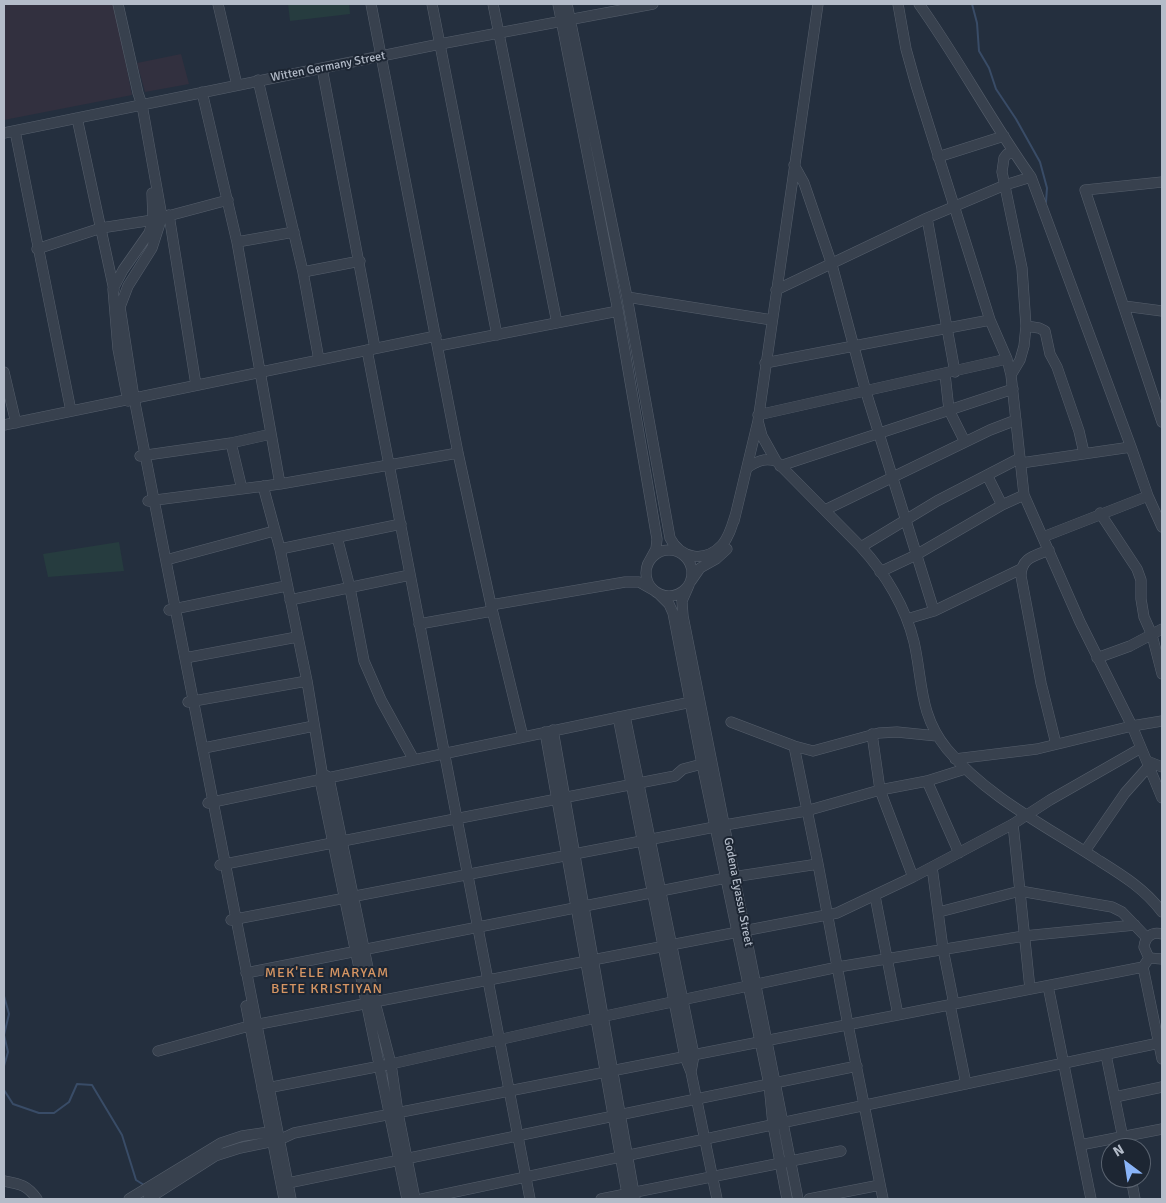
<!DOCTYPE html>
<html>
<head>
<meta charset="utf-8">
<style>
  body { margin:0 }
  #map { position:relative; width:1166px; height:1203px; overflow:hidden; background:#242f3e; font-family:Signika,sans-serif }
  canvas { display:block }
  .frame { position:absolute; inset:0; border:5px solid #b4bcc9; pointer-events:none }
  .north { position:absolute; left:1101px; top:1138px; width:50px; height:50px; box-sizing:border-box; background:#1d2633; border:1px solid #59626f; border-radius:50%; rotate:329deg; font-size:14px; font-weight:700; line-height:20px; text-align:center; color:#b4bcc9 }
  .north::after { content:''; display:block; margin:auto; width:18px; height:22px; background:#8ab4f8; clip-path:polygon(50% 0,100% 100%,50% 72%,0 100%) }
</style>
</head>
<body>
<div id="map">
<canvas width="1166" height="1203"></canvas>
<div class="frame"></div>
<div class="north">N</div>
</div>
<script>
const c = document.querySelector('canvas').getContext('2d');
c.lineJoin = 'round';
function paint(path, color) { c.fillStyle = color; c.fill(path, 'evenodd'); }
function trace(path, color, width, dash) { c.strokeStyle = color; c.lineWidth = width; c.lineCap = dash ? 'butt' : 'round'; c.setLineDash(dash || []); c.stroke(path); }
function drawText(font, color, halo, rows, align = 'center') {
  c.font = font + ' Signika,sans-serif'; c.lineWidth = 4; c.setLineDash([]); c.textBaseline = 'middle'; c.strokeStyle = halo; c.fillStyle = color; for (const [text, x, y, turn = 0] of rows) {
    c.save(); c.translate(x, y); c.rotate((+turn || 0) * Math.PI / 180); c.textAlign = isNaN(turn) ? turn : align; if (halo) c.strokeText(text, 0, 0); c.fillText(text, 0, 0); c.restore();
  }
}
paint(new Path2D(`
  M4,4H114L132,95L4,120Z
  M181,54L189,84L145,92L137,63Z`), '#32303f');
paint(new Path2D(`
  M288,4H349L350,14L290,21Z
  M119,542L124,571L48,577L43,554Z`), '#263c3f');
trace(new Path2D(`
  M972,4L977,23L979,51L989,68L996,89L1016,119L1040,162L1047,188L1046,202
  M4,996L9,1014L4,1035L8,1052L4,1066
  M4,1090L13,1104L39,1113H54L69,1102L77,1084L92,1085L122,1135L136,1180L144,1185`), '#394c67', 2);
const minor = new Path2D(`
  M118,4L138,93L142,105L162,217L152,248L128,286L120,307L134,398L291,1199
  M218,4L237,85
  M371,4L458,453L491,605L523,737
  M432,4L497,335
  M493,4L557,323
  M558,4L618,311L657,539L656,549L650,560
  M567,4L627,297L670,538C681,559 705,563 722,545C729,537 732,526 735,516
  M898,4L906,49L916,85L990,320L1007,359L1011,375L1024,495L1080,622L1132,726L1162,798
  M919,4C959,60 991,121 1031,177L1131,447L1148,496L1162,527
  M322,68L375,348
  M258,80L303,272L319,360
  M202,92L237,242L280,484
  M77,118L114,290
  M15,131L71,411
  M4,133L440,44L653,4
  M938,157L1004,136
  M794,165L804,183L832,265L866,392L934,611
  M1162,182L1085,190L1162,422
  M169,215L196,385
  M927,218L955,372
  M237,242L294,232
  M37,249L101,228L153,220L228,200
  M303,272L360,261
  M776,290L927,218L1005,185L1031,177
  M627,297L772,320
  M1124,306L1162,311
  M1026,326L1039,328L1045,331L1050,354L1057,367L1079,431L1084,453
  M438,346L618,311
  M367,350L530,1199
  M765,363L990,320
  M4,372L16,423
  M945,374L949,410L965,442
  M1011,375L1020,360L1024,346L1026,326L1022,268L1002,172L1004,158L1007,154L1014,153
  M128,401L118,349L113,289L123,270L149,233L153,220L152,193
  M758,415L1007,359
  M758,421L762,436L776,461L861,547C885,573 906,608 914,642C923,682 919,715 947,749C987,797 1046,826 1098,860C1122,875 1145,889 1162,912
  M4,425L436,336
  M231,443L242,489
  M140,456L231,443L271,434
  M1021,463L1131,447
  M780,466L1013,389
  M747,468C757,461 764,458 776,461
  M987,475L1002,505
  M263,486L280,549L307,681L322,772L320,780L407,1199
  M148,501L280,484L458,453
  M825,510L990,430L1016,420
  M1100,513L1137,569L1141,580V599L1144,617L1152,635L1162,674
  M734,521L758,421L818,4
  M337,537L350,588L364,661L381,700L414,760
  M1043,537L1148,496
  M861,547L937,501L1020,458
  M280,549L401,524
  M646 573a23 23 0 1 1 46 0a23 23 0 1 1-46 0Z
  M1049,550C1034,556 1021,558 1021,576L1041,683L1056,744
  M166,560L274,531
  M880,572L916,555L1002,505L1024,495
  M691,581L700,568L716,559L727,549
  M689,585L682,601L683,616L798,1199
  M659,594L669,604L673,613L702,764L769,1084L773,1125L787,1199
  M290,600L410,575
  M491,605L625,582H639L655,591
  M169,610L286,586
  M907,619L934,611L1021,569
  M419,624L492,611
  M185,658L297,637
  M1097,658L1130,646L1162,629
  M188,702L307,681
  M731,722L794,746L813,751L879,733L897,732L937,736
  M553,730L635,1199
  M545,732L628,1199
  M872,734L880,790L913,877
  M794,746L818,864L848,1025L883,1199
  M204,748L314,726
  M955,759L1037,749L1132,726L1162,721
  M1147,761L1162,767
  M325,775L329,778L375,1002L391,1064L398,1113L415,1199
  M927,781L959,853
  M208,803L696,701
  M1013,824L1030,989
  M1085,851L1125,793L1149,766
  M220,865L639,783L675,776L683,769L702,764
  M932,867L943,949L954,1004
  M875,896L898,1015
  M939,912L1020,891L1112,907L1122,912L1147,938
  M231,920L725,825L806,811L880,790L927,781L965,769
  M1162,934C1152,931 1145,937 1144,947L1149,958L1162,959
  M1143,967L1162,1059
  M246,973L726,878L818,864
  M1048,986L1091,1199
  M950,1005L966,1084
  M246,1006L284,1199
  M158,1051L249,1026L837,913L913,877L1013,824L1050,800L1141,748
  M1106,1055L1125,1148
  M691,1072L694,1055L625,716L618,717L685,1057L691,1072L717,1199
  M262,1089L391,1064L596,1018L838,967L1024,936L1135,925
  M1115,1097L1162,1087
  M1080,1145L1162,1129
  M1131,1178L1135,1199
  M4,1181C20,1184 27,1185 37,1199
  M288,1183L857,1066
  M129,1199L221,1143L242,1136L276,1131
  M148,1199L215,1156L240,1148L279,1140L294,1133L1143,967L1149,958
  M422,1199L1159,1043
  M601,1199L841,1151
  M809,1199L880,1185`);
trace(minor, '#565f6c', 11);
trace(minor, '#38414e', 10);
drawText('12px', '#b4bcc9', '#1d2633', [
  ["Witten Germany Street",328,67,-11],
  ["Godena Eyassu Street",738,892,79]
]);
c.letterSpacing = '1px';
drawText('14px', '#d59563', '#1d2633', [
  ["MEK'ELE MARYAM",327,973],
  ["BETE KRISTIYAN",327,989]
]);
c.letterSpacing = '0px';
</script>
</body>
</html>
